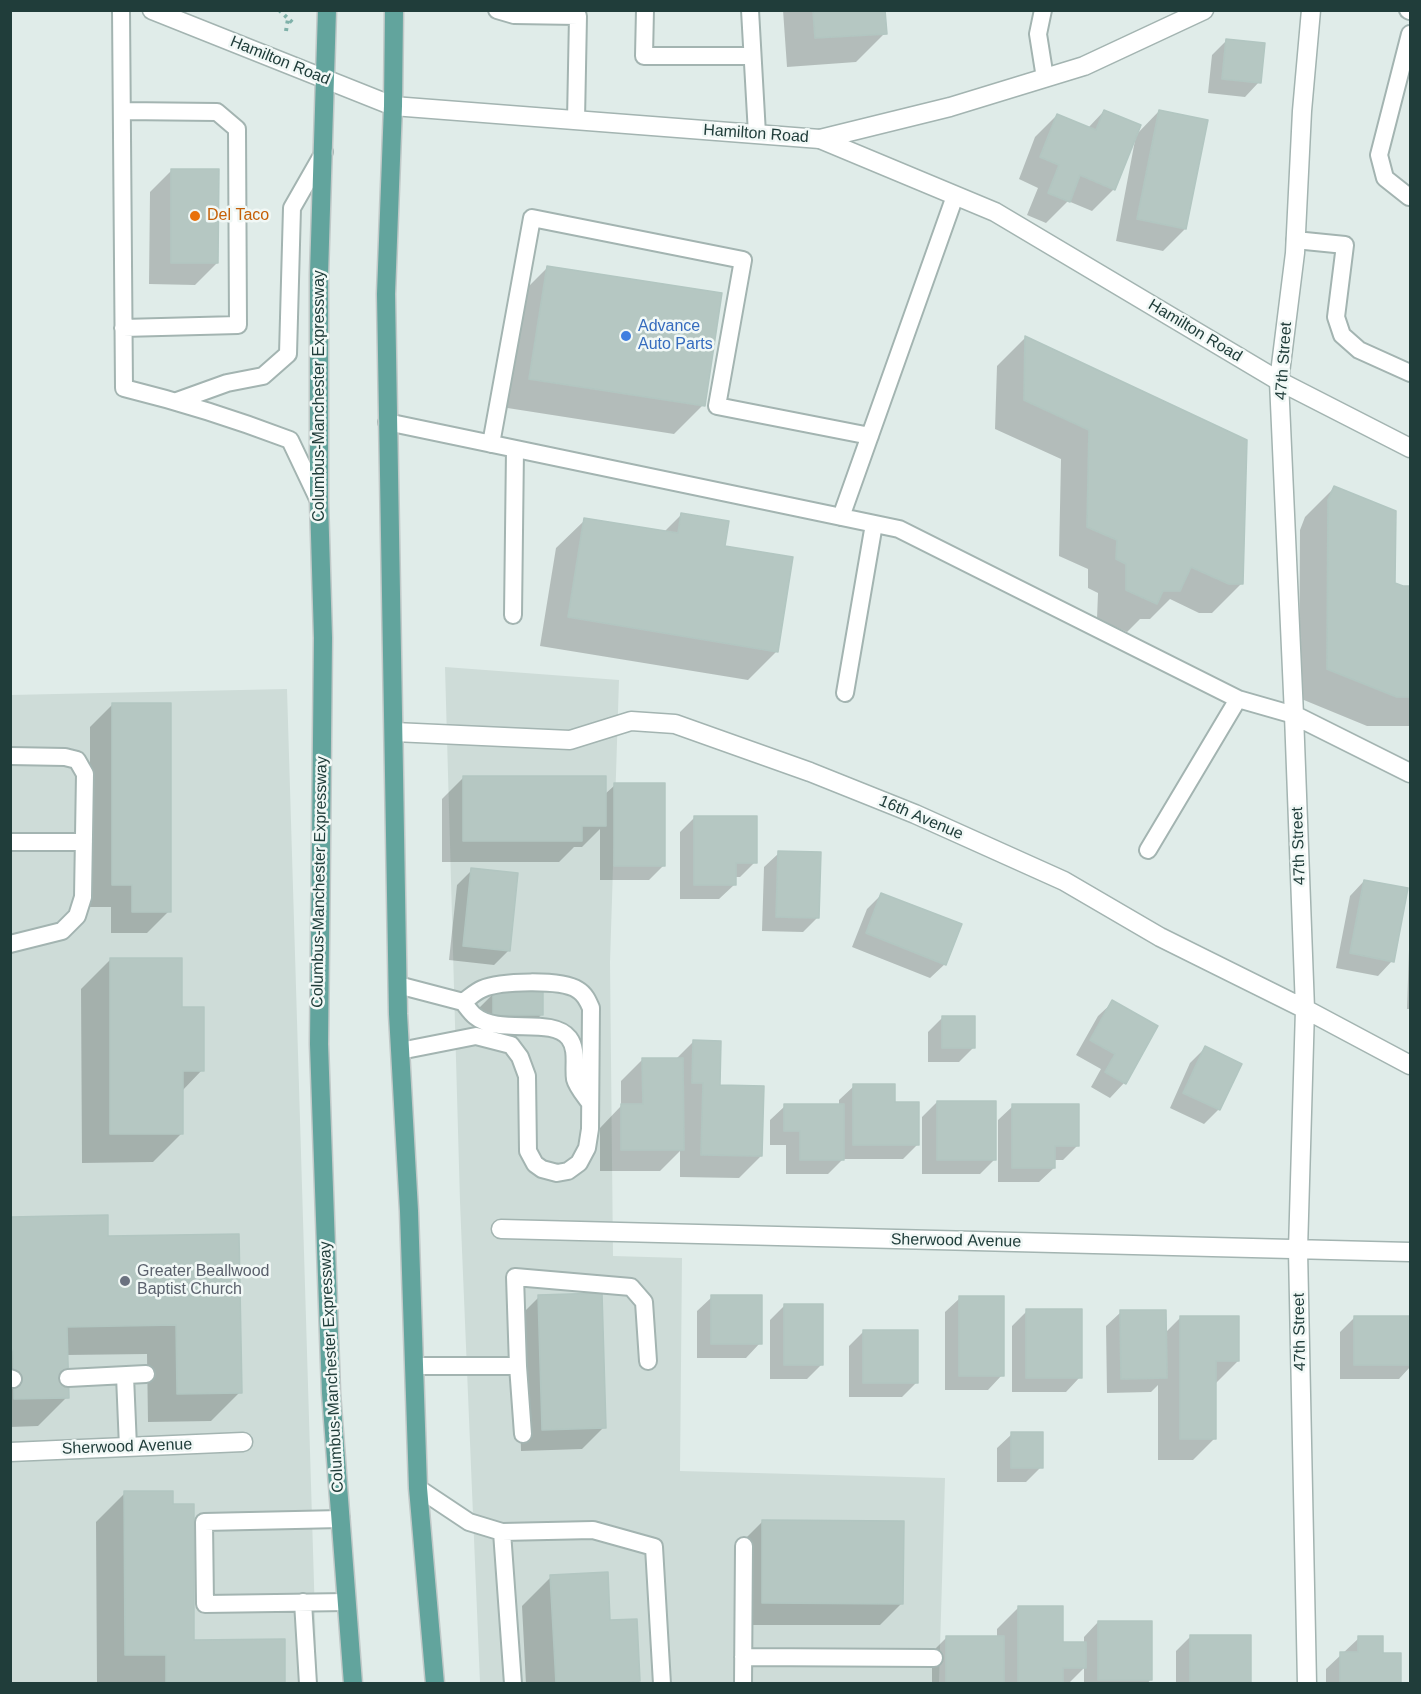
<!DOCTYPE html>
<html>
<head>
<meta charset="utf-8">
<style>
  body { margin:0 }
  #map { position:relative; width:1421px; height:1694px; overflow:hidden; background:#e0ece9; font-family:Helvetica,sans-serif }
  canvas { display:block }
  .frame { position:absolute; inset:0; border:12px solid #203d3a; pointer-events:none }
</style>
</head>
<body>
<div id="map">
<canvas width="1421" height="1694"></canvas>
<div class="frame"></div>
</div>
<script>
const c = document.querySelector('canvas').getContext('2d');
c.lineJoin = 'round';
function paint(path, color) { c.fillStyle = color; c.fill(path, 'evenodd'); }
function trace(path, color, width, dash) { c.strokeStyle = color; c.lineWidth = width; c.lineCap = dash ? 'butt' : 'round'; c.setLineDash(dash || []); c.stroke(path); }
function drawText(font, color, halo, rows, align = 'center') {
  c.font = font + ' Helvetica,sans-serif'; c.lineWidth = 5; c.setLineDash([]); c.textBaseline = 'middle'; c.strokeStyle = halo; c.fillStyle = color; for (const [text, x, y, turn = 0] of rows) {
    c.save(); c.translate(x, y); c.rotate((+turn || 0) * Math.PI / 180); c.textAlign = isNaN(turn) ? turn : align; if (halo) c.strokeText(text, 0, 0); c.fillText(text, 0, 0); c.restore();
  }
}
paint(new Path2D(`
  M445,667L619,680L610,962L613,1256L682,1258L680,1471L945,1478L939,1683H480L460,1202Z
  M287,689L317,1683H11L10,695Z`), '#cedcd8');
paint(new Path2D(`
  M783,10H884L885,33L856,62L787,67Z
  M1226,41L1259,82L1245,97L1208,93L1212,55Z
  M1104,111L1114,189L1092,211L1068,201L1046,223L1027,215L1038,188L1019,179L1035,137L1057,115L1088,128Z
  M1159,111L1185,229L1163,251L1116,241L1136,135Z
  M172,170L217,263L195,285L149,284L150,192Z
  M548,267L703,405L674,434L501,407L519,296Z
  M1026,337L1241,584L1212,613H1199L1170,599L1150,619H1140L1127,632L1097,619L1098,593L1088,588V569L1059,556L1061,459L995,429L997,366Z
  M1334,488L1394,584L1402,587H1410V726H1367L1299,698L1300,530L1305,517Z
  M681,515L723,547L777,651L748,680L540,646L556,548L585,520L663,533Z
  M112,705L169,911L147,933H111V907H90V727Z
  M464,777L604,795L615,785L664,865L649,880H600V829L582,847H574L559,862H442V799Z
  M695,817L755,862L740,877H734V885L719,899H680V832Z
  M779,853L817,918L803,932L762,931L764,867Z
  M472,870L509,950L494,965L449,960L457,885Z
  M1364,881L1392,961L1378,976L1336,968L1350,896Z
  M881,895L945,964L930,978L852,947L867,909Z
  M1410,919V1009H1407Z
  M110,960L180,1009L202,1070L182,1091V1133L153,1162L82,1163L81,989Z
  M494,993L541,1015L527,1029H479V1008Z
  M1113,1002L1124,1083L1110,1098L1091,1087L1101,1069L1076,1055L1098,1016Z
  M943,1017L974,1047L959,1062H928V1032Z
  M693,1042L761,1156L739,1178L680,1177V1151L660,1171H600V1128L621,1106V1081L643,1059H676Z
  M1205,1048L1219,1109L1204,1124L1170,1108L1190,1063Z
  M854,1086L893,1104L918,1144L903,1159H843L828,1174H786V1145H770V1120L785,1106H839V1100Z
  M937,1102L995,1159L980,1174H922V1117Z
  M1013,1106L1078,1145L1063,1160H1054V1168L1039,1182H998V1120Z
  M10,1218L107,1238L240,1392L211,1421L148,1422L147,1354L66,1355L67,1397L38,1426L10,1427Z
  M539,1297L604,1427L582,1449L521,1451L517,1319Z
  M712,1297L760,1343L746,1358H697V1311Z
  M960,1298L1002,1375L988,1390H945V1312Z
  M785,1305L821,1365L807,1379H770V1320Z
  M1027,1311L1080,1377L1066,1392H1012V1326Z
  M1121,1312L1165,1333L1180,1318L1238,1361L1216,1383L1215,1438L1193,1460H1158V1385L1151,1392L1107,1393L1106,1326Z
  M1354,1318H1410V1367L1399,1379H1340V1332Z
  M863,1332L916,1383L902,1397H849V1346Z
  M1012,1434L1041,1467L1026,1482H997V1448Z
  M125,1493L172,1505L193,1641L284,1684L97,1683L96,1522Z
  M763,1521L902,1603L880,1625H740L741,1543Z
  M551,1577L609,1622L639,1681L636,1684H526L522,1606Z
  M1019,1607L1061,1644H1084V1637L1098,1622L1151,1679L1147,1684H1084V1668L1068,1684H932V1652L946,1638H997V1629Z
  M1191,1636L1250,1684H1176V1651Z
  M1359,1638L1381,1655L1400,1684H1326V1669Z`), '#0003');
const building = new Path2D(`
  M813,10H885L887,34L815,38Z
  M1226,39L1265,43L1261,83L1222,79Z
  M1104,110L1141,125L1115,190L1080,175L1070,202L1048,193L1059,165L1040,157L1057,114L1096,130Z
  M1159,110L1208,120L1186,229L1137,219Z
  M171,169H219L218,263H171Z
  M547,266L722,293L705,406L529,379Z
  M1025,336L1247,440L1243,584H1229L1191,567L1180,591H1163L1157,604L1126,590V564L1116,559L1117,540L1087,527L1089,430L1024,400Z
  M1334,486L1396,511L1395,583L1403,586H1410V697H1397L1327,669L1328,500Z
  M681,513L729,521L725,546L793,557L778,652L568,617L584,518L678,533Z
  M112,703H171V912H132V885H112Z
  M463,776H606V826H582V841H463Z
  M614,783H665V866H614Z
  M694,816H757V863H736V885H694Z
  M778,851L821,852L819,918L776,917Z
  M471,868L518,873L510,951L463,946Z
  M1364,880L1408,888L1394,962L1350,953Z
  M881,893L962,924L946,965L866,933Z
  M110,958H182V1007H204V1071H183V1134H110Z
  M493,992H543V1015H493Z
  M1112,1000L1158,1026L1126,1084L1105,1072L1115,1054L1090,1040Z
  M942,1016H975V1048H942Z
  M693,1040L721,1041L720,1085L764,1086L762,1156L701,1155L703,1083H692Z
  M1205,1046L1242,1064L1220,1110L1183,1093Z
  M642,1058H683L684,1150H621V1104H643Z
  M853,1084H895V1102H919V1145H853Z
  M937,1101H996V1160H937Z
  M784,1104H844V1160H800V1131H784Z
  M1012,1104H1079V1146H1055V1168H1012Z
  M108,1215V1236L239,1234L242,1393L177,1394L176,1325L67,1327L69,1398L14,1399L13,1350H10V1217Z
  M602,1293L606,1428L542,1430L538,1295Z
  M711,1295H762V1344H711Z
  M959,1296H1004V1376H959Z
  M784,1304H823V1365H784Z
  M1026,1309H1082V1378H1026Z
  M1120,1310H1166L1167,1378L1121,1379Z
  M1180,1316H1239V1361H1216V1439H1180Z
  M1354,1316H1410V1365H1354Z
  M863,1330H918V1383H863Z
  M1011,1432H1043V1468H1011Z
  M124,1491H173V1504H194V1640L285,1639V1684H166V1655H125Z
  M762,1520L904,1521L903,1604L762,1603Z
  M608,1572L610,1620L637,1619L640,1681L616,1684H556L550,1575Z
  M1018,1606H1063V1642H1086V1668H1063V1684H1018Z
  M1098,1621H1152V1680H1098Z
  M1190,1635H1251V1684H1190Z
  M946,1636H1004V1684H946Z
  M1358,1636H1383V1653H1401V1684H1340V1652H1358Z`);
paint(building, '#b5c7c2');
trace(building, '#b2c6c1', 1.5);
const service = new Path2D(`
  M121,10L124,388C181,402 235,419 290,440L319,501
  M497,10L514,15L578,16L576,120
  M645,10L644,56H752
  M750,10L757,134
  M1043,10L1038,34L1045,78
  M1408,10L1410,11
  M122,111L217,112L237,129L238,325L123,328
  M1409,197L1385,178L1379,155L1410,34
  M1295,240L1345,245L1336,317L1342,335L1359,350L1410,373
  M177,401L227,383L263,376L288,354L292,208L324,152
  M387,422L899,529L1238,699L1294,715
  M491,444L532,218L743,260L717,406L870,436
  M841,517L955,196
  M513,615L515,449
  M845,693L874,524
  M10,756L65,757L77,760L85,774L83,897L77,916L62,931L10,944
  M10,842H84
  M1148,850L1238,699
  M398,985L463,1002C469,998 475,992 482,989C500,981 561,979 578,990C585,994 588,1001 591,1008L590,1129L587,1148L579,1163L568,1171L557,1173L542,1169L535,1164L528,1151L527,1076L520,1057L511,1045L476,1036L400,1051
  M463,1002C467,1007 471,1013 475,1016C499,1036 552,1016 569,1038C578,1050 573,1066 575,1079C577,1087 585,1096 590,1103
  M414,1366H518L523,1434
  M518,1366L515,1277L631,1287L644,1302L648,1361
  M125,1376L128,1447
  M10,1378L13,1379
  M68,1378L146,1374
  M418,1488L469,1522L502,1532L593,1530L654,1547L662,1684
  M341,1519L204,1522L205,1604L347,1602
  M502,1532L513,1684
  M303,1602L308,1684
  M743,1657L934,1658
  M743,1684L744,1546`);
const minor = new Path2D(`
  M820,139L950,107L1084,66L1204,10
  M1294,715L1410,773
  M394,732L570,740L631,721L675,724L810,772L915,814L1064,881L1160,937L1305,1009L1410,1065
  M501,1229L1410,1252
  M10,1452L243,1442
  M1307,1684L1298,1250L1305,1009L1294,715L1279,381L1295,253L1302,111L1311,10`);
const tertiary = new Path2D(`
  M152,10L393,106L820,139L995,212L1279,381L1410,448`);
const primary = new Path2D(`
  M327,10L319,275V501L323,638L319,1044L331,1393L353,1684
  M394,10L393,106L386,294L398,1014L409,1211L418,1488L435,1684`);
trace(service, '#a3b4b1', 20);
trace(minor, '#a3b4b1', 21);
trace(tertiary, '#a3b4b1', 21);
trace(primary, '#c1c9c8', 21);
trace(new Path2D(`
  M279,10L294,24
  M286,31L288,19`), '#7fb1a9', 4, [3, 4.5]);
trace(service, '#fff', 16);
trace(minor, '#fff', 18);
trace(tertiary, '#fff', 18);
trace(primary, '#62a49d', 18);
for (const [x, y, r, color] of [
  [195,216,6,"#e8710a"],
  [626,336,6,"#3f7fe0"],
  [125,1281,6,"#6b7280"]
]) { const dot = new Path2D(); dot.arc(x, y, r, 0, 2 * Math.PI); c.fillStyle = color; c.fill(dot); trace(dot, '#f1f8f6', 2); }
drawText('16px', '#203d3a', '#f1f8f6', [
  ["Hamilton Road",280,61,22],
  ["Hamilton Road",756,134,4],
  ["Hamilton Road",1195,331,31],
  ["47th Street",1284,361,-86],
  ["Columbus-Manchester Expressway",320,396,-90],
  ["16th Avenue",921,818,23],
  ["47th Street",1299,846,-92],
  ["Columbus-Manchester Expressway",320,882,-89],
  ["Sherwood Avenue",956,1241,1],
  ["47th Street",1300,1332,-91],
  ["Columbus-Manchester Expressway",332,1367,-93],
  ["Sherwood Avenue",127,1447,-2]
]);
drawText('16px', '#c56008', '#f1f8f6', [
  ["Del Taco",207,216]
], 'left');
drawText('16px', '#366cbe', '#f1f8f6', [
  ["Advance",638,327],
  ["Auto Parts",638,345]
], 'left');
drawText('16px', '#5b616d', '#f1f8f6', [
  ["Greater Beallwood",137,1272],
  ["Baptist Church",137,1290]
], 'left');
</script>
</body>
</html>
